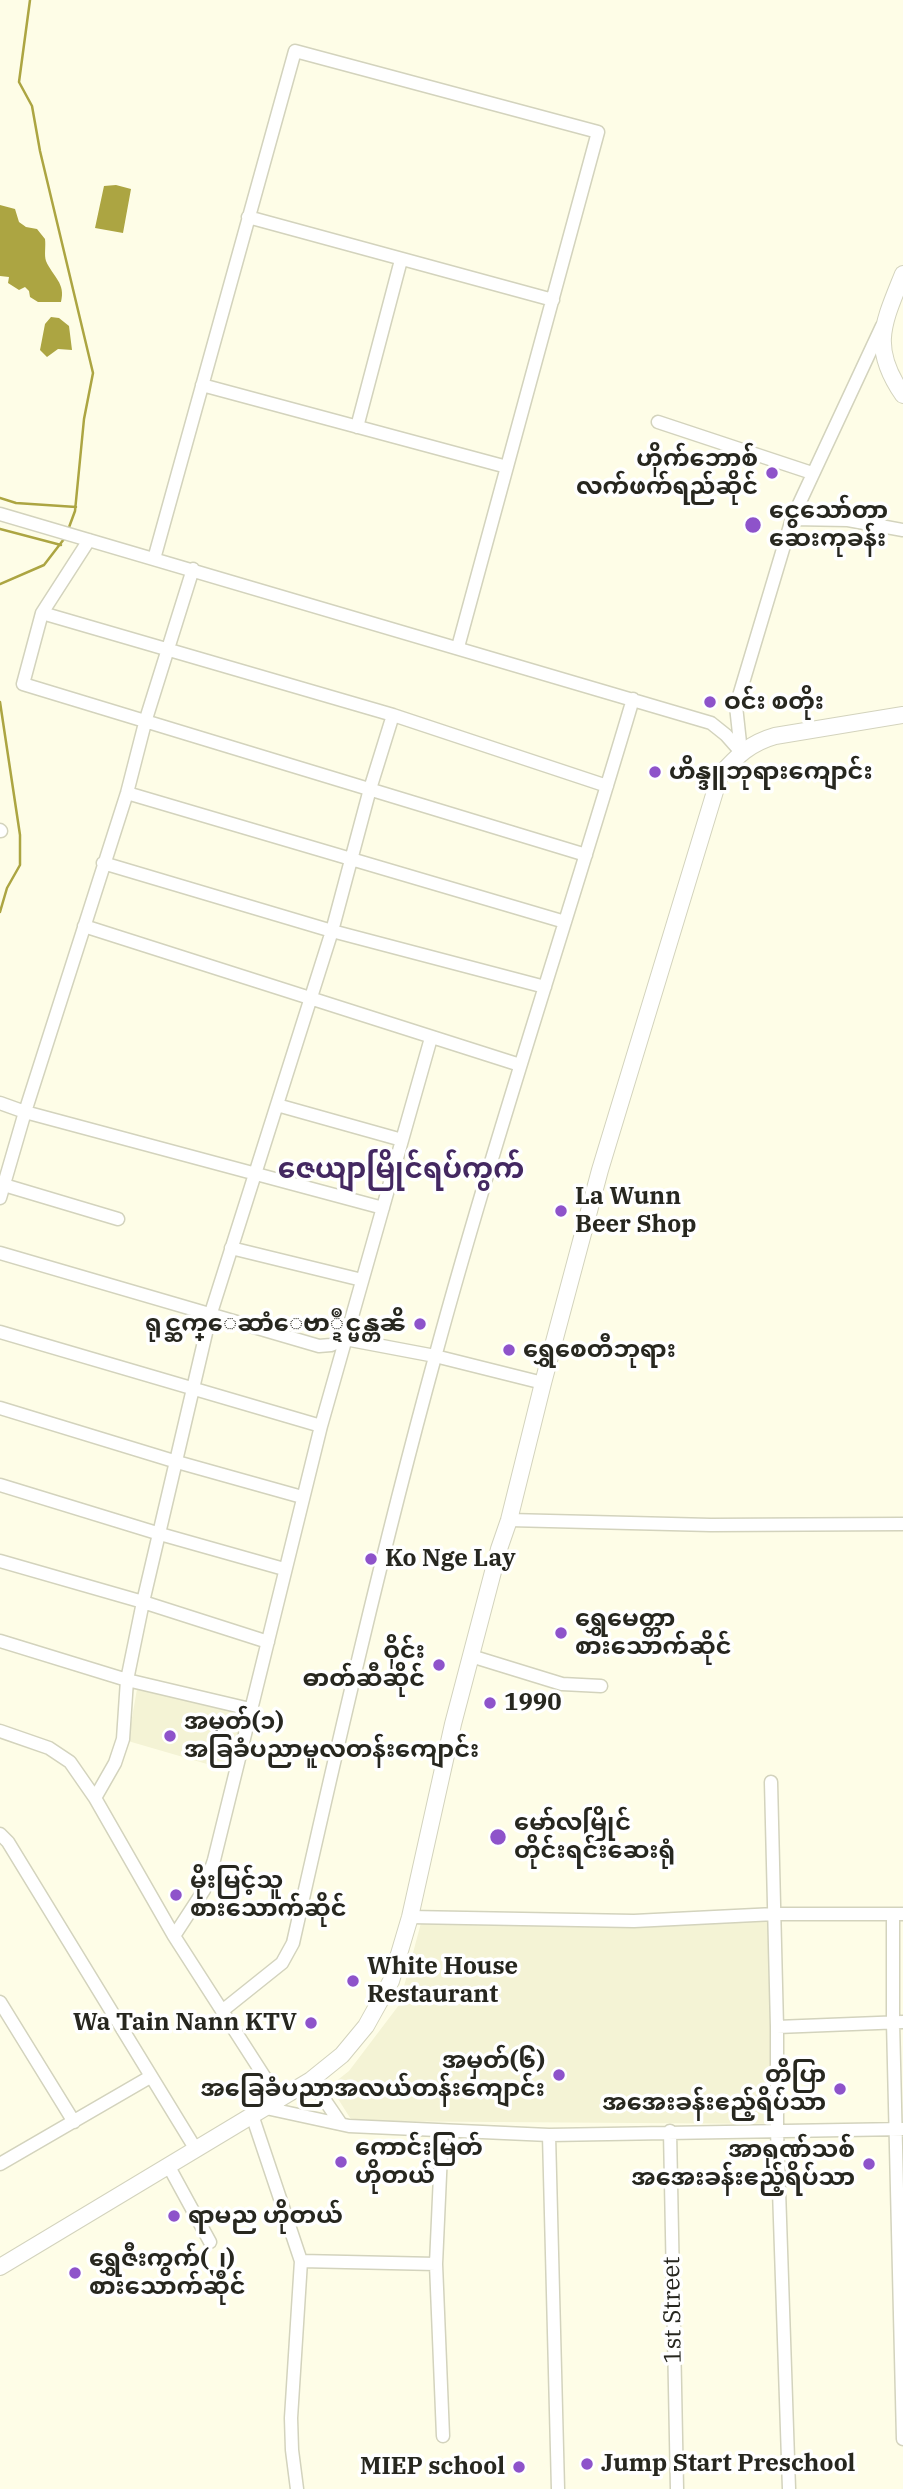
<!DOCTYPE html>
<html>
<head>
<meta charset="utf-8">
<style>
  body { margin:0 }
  canvas { display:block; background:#fefde7 }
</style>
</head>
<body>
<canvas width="903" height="2489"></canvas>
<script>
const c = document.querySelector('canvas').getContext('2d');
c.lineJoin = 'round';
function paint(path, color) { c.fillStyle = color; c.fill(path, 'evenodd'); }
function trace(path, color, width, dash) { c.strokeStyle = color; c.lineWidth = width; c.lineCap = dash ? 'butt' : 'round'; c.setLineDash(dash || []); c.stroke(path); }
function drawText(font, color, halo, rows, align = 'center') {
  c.font = font + ' "IBM Plex Serif","Noto Sans Myanmar",serif'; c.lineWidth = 7; c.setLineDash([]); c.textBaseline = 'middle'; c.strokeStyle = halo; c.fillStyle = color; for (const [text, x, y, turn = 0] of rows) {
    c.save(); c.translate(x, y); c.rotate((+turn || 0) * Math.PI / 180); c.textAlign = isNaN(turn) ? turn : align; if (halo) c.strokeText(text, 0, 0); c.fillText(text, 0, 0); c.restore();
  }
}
paint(new Path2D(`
  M137,1689L246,1712L231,1771L128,1741Z
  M772,1920L780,2124L352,2121L330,2086L349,2071L399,2005L421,1923Z`), '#f4f3d5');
paint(new Path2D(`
  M116,185L131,189L123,233L95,228L104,186Z
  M0,205L15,209L19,222L26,227L37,229L45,239C46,246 44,255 46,261C53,277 66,283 61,302H38L30,297L29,291L25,287L19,290L8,283L9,277L0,276Z
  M51,317L59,318L69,326L72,350L58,349L47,357L40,350L45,324Z`), '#aca542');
trace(new Path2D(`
  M30,0L19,82L32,106L40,151L93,373L84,419L75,511L68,530
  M0,498L16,503L76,507
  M0,529L61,545
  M0,584L44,565L64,539
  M0,702L20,835V865L7,888L0,912`), '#aca542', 2.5);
const minor = new Path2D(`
  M248,217L553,300
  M202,385L507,467
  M658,422L812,473
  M357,427L401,260
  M0,514L711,723L726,735L741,752
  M792,519L848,520L903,530
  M89,540L42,613L23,684L586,855
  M154,559L295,51L598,132L458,647
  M42,613L393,715L607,786
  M741,752L736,706L792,519L882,326
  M127,793L565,922
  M0,830L1,831
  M103,863L332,931L545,987
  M84,926L520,1065
  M0,1103L25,1112L383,1208
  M277,1105L402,1140
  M4,1185L118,1219
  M0,1198L25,1112L127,793L146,719L193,569
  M231,1248L362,1280
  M0,1253L319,1346L331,1345L345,1339L435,1356L543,1383
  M0,1332L321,1426
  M0,1408L177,1462L302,1497
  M0,1485L160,1534L284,1569
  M509,1520L711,1525L903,1524
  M0,1561L143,1602L268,1642
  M0,1641L127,1680L250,1709
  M471,1656L562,1684L601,1686
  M0,1731L49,1748L70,1762L95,1798L174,1936L280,2101
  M771,1782L777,2027V2130L789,2489
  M95,1798L115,1763L123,1739L127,1680L143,1602L210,1316L332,931L370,789L393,715
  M0,1834L8,1842L195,2148
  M893,1915V2022L903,2439
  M410,1917L634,1921L775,1914H903
  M174,1936L204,1890L214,1860L321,1426L431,1038
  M0,2002L74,2122
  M222,2011L282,1963L293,1943C337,1747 382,1551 435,1357C495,1136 568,919 633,699
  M777,2027L903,2022
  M311,2080L341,2124
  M266,2108L349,2126L549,2135L903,2129
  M252,2115L301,2261L291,2418L292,2450L297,2489
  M442,2131L436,2264L443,2436
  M670,2131L677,2489
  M549,2135L558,2489
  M0,2164L150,2077
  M168,2165L210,2242
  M301,2261L436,2264`);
const major = new Path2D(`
  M903,274C883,324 870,347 903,395
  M0,2267L311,2080L342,2055L366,2026L391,1981L410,1917L453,1724L499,1549L509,1520L543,1383L600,1170L720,775C737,756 750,743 775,736L903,715`);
trace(minor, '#d3d3bd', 15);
trace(major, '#d3d3bd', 18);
trace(minor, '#fff', 12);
trace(major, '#fff', 16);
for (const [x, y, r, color] of [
  [772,473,7,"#8e53ca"],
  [753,525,9,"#8e53ca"],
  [710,702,7,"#8e53ca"],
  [655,772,7,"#8e53ca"],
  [561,1211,7,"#8e53ca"],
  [420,1324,7,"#8e53ca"],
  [509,1350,7,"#8e53ca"],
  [371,1559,7,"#8e53ca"],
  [561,1633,7,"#8e53ca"],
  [439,1665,7,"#8e53ca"],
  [490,1703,7,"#8e53ca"],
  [170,1736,7,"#8e53ca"],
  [498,1837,9,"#8e53ca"],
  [176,1895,7,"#8e53ca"],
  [353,1981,7,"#8e53ca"],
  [311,2023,7,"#8e53ca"],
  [559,2075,7,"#8e53ca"],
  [840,2089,7,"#8e53ca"],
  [341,2162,7,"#8e53ca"],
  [869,2164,7,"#8e53ca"],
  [174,2216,7,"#8e53ca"],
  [75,2273,7,"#8e53ca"],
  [587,2464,7,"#8e53ca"],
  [519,2467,7,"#8e53ca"]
]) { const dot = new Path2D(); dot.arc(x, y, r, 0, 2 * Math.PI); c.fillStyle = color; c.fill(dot); trace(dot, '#fff', 2.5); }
drawText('bold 24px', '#27271f', '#fff', [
  ["ဟိုက်ဘော့စ်",758,459,"right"],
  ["လက်ဖက်ရည်ဆိုင်",758,487,"right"],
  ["ငွေသော်တာ",769,511],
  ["ဆေးကုခန်း",769,539],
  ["ဝင်း စတိုး",724,702],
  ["ဟိန္ဒူဘုရားကျောင်း",669,772],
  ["La Wunn",575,1197],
  ["Beer Shop",575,1225],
  ["ရုင္ဆက္ေဆာံေဗာ္ဍဳင္မန္တၼိ",406,1324,"right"],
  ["ရွှေစေတီဘုရား",523,1350],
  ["Ko Nge Lay",385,1559],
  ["ရွှေမေတ္တာ",575,1619],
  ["စားသောက်ဆိုင်",575,1647],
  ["ဝိုင်း",425,1651,"right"],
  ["ဓာတ်ဆီဆိုင်",425,1679,"right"],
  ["1990",504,1703],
  ["အမှတ်(၁)",184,1722],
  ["အခြခံပညာမူလတန်းကျောင်း",184,1750],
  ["မော်လမြိုင်",514,1823],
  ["တိုင်းရင်းဆေးရုံ",514,1851],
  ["မိုးမြင့်သူ",190,1881],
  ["စားသောက်ဆိုင်",190,1909],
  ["White House",367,1967],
  ["Restaurant",367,1995],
  ["Wa Tain Nann KTV",297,2023,"right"],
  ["အမှတ်(၆)",545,2061,"right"],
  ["အခြေခံပညာအလယ်တန်းကျောင်း",545,2089,"right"],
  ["တိပြာ",826,2075,"right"],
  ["အအေးခန်းဧည့်ရိပ်သာ",826,2103,"right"],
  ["ကောင်းမြတ်",355,2148],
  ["ဟိုတယ်",355,2176],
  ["အာရုဏ်သစ်",855,2150,"right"],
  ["အအေးခန်းဧည့်ရိပ်သာ",855,2178,"right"],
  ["ရာမည ဟိုတယ်",188,2216],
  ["ရွှေဇီးကွက်(၂)",89,2259],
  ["စားသောက်ဆိုင်",89,2287],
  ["Jump Start Preschool",601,2464],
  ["MIEP school",505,2467,"right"]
], 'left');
drawText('24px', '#27271f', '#fff', [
  ["1st Street",673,2310,-91]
]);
drawText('bold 28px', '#442861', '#fff', [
  ["ဇေယျာမြိုင်ရပ်ကွက်",401,1170]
]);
</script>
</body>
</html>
